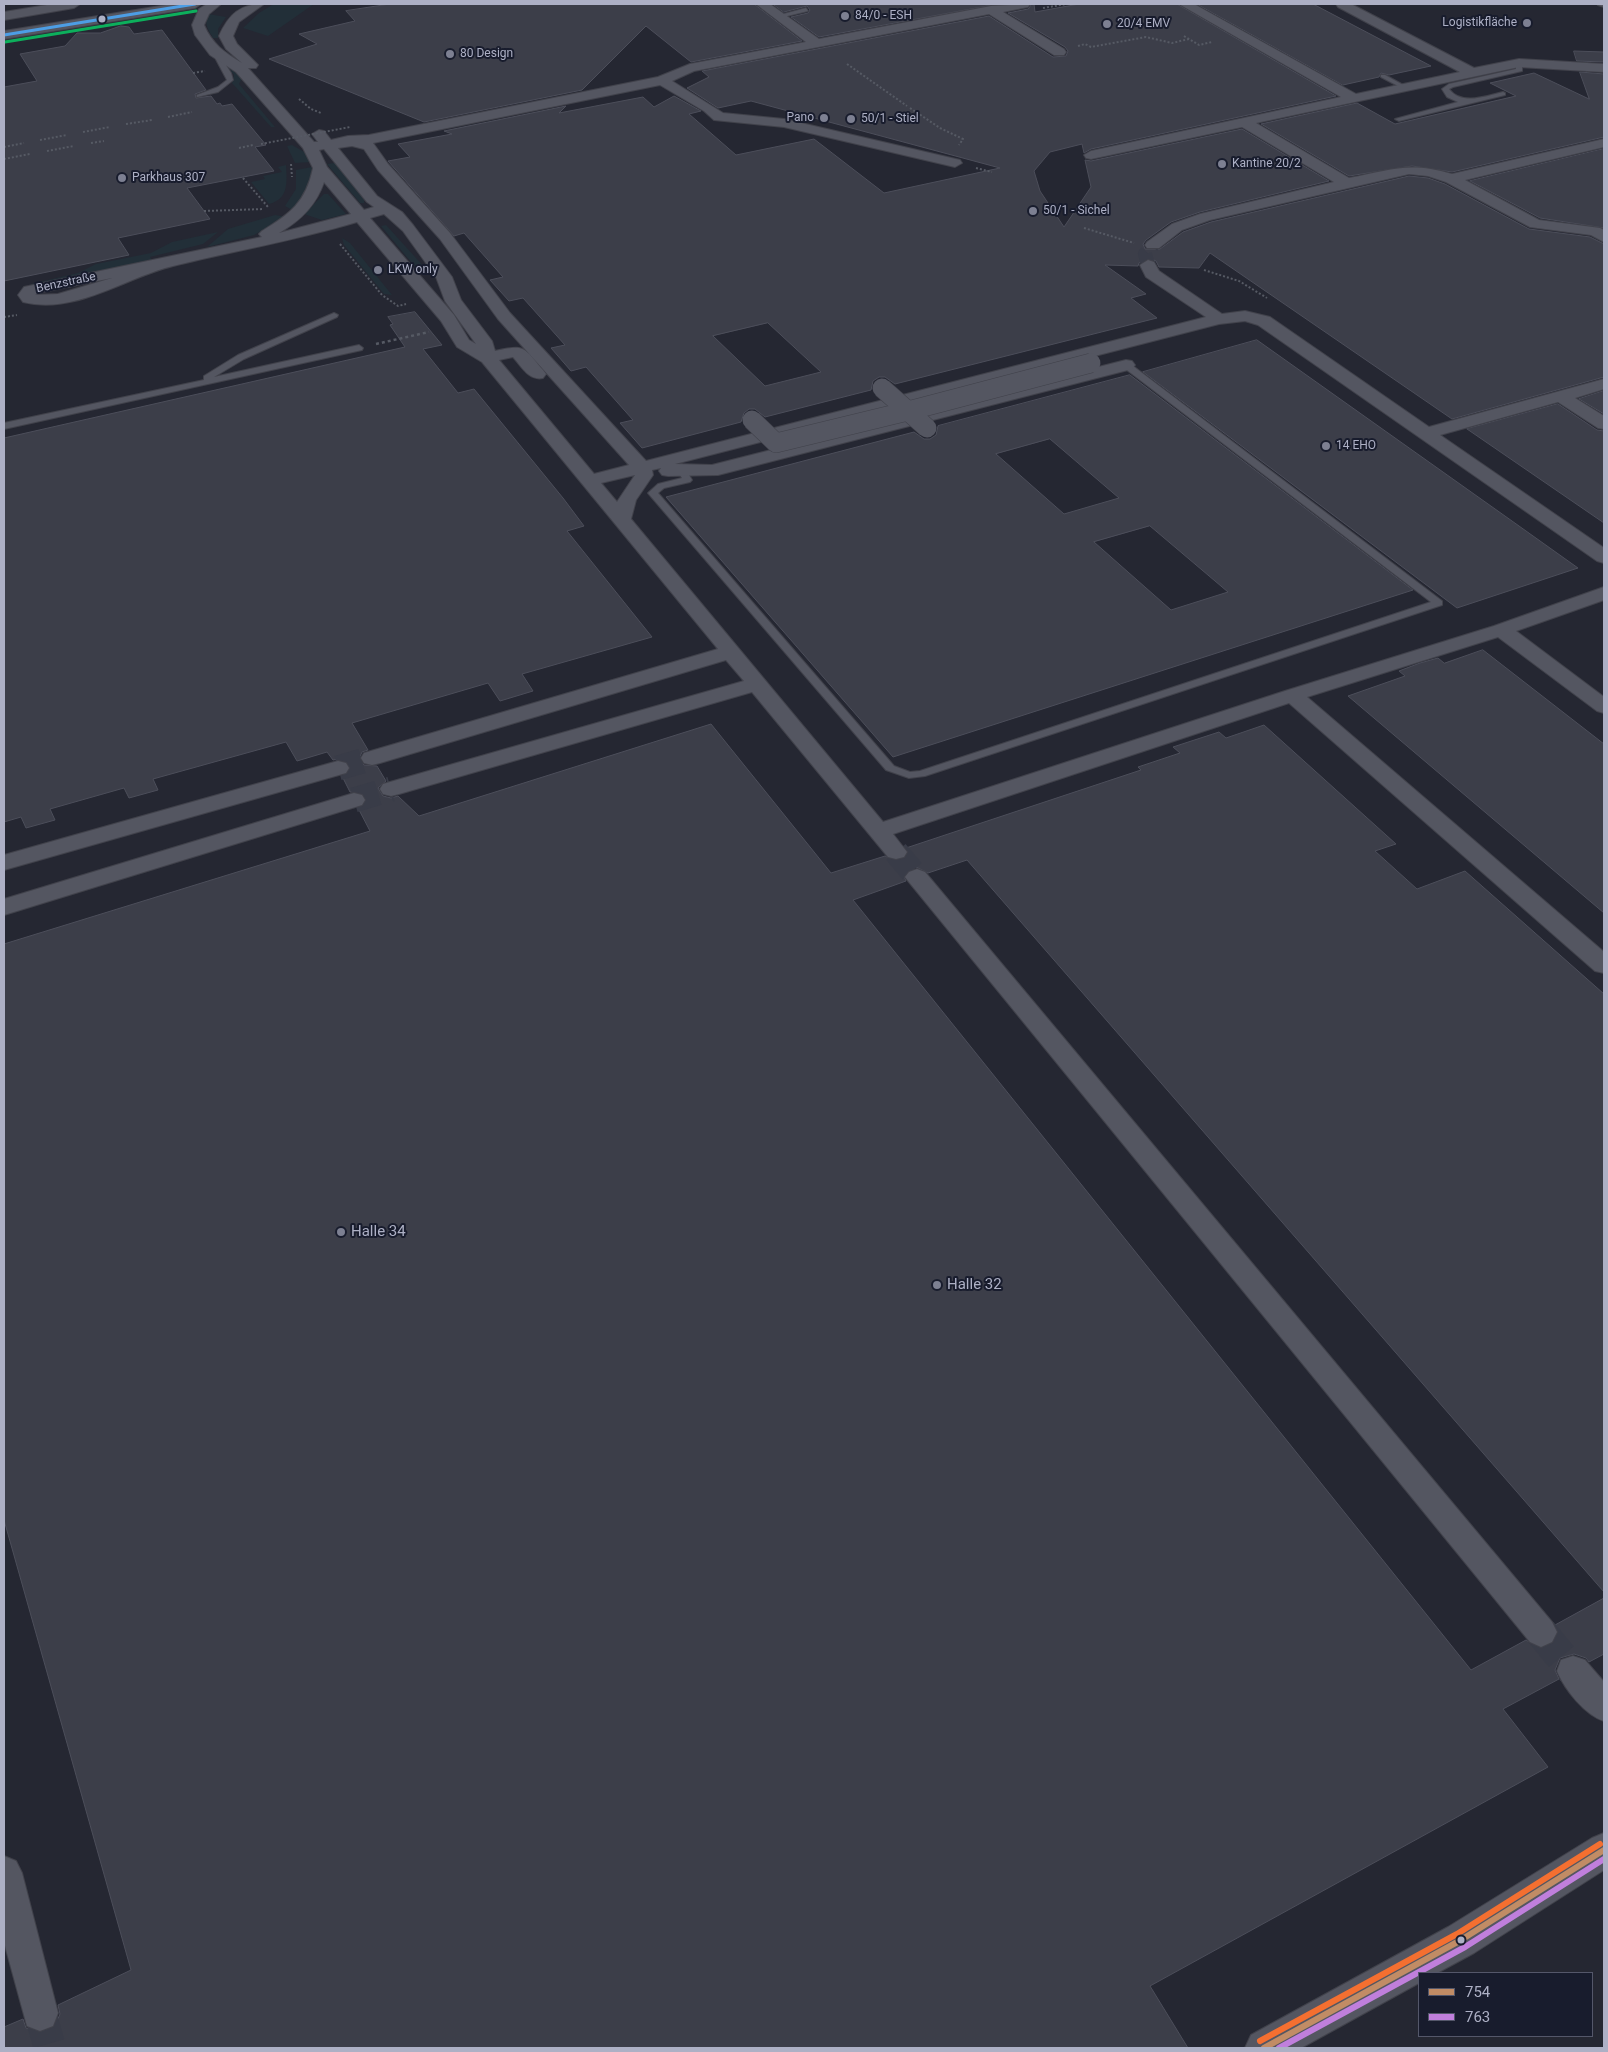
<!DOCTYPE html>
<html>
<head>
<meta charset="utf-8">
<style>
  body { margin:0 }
  #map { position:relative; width:1608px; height:2052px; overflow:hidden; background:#252732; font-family:Roboto,sans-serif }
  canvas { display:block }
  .frame { position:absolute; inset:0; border:5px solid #adb0c5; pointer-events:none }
  .legend { position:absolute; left:1418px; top:1972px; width:175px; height:65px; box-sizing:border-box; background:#181c2d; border:1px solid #54576a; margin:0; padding:6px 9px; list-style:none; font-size:15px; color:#adb0c5 }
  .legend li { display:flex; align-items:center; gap:10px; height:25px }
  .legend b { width:25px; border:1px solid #54576a }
</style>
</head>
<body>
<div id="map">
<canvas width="1608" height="2052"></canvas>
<div class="frame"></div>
<ul class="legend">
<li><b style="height:6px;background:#c18c65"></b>754</li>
<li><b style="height:6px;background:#c07fdc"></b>763</li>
</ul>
</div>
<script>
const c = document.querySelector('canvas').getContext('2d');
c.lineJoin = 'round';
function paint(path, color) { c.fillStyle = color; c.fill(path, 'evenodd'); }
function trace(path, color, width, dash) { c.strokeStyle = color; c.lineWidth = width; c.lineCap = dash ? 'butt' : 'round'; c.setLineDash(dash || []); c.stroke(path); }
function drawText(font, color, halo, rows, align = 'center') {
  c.font = font + ' Roboto,sans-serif'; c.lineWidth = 4; c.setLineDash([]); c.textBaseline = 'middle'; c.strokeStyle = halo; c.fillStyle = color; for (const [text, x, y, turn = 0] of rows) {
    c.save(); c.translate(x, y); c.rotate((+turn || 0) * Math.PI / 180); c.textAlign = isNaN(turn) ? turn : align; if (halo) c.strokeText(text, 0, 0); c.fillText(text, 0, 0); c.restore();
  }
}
paint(new Path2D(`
  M274,4H314L268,36L243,28L259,13Z
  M208,14L226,17L218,29V38H213C208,29 204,25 208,14Z
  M229,65L242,78L239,84L275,127H271L232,83L234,75L227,66Z
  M292,145L306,153L311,162L295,163L287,146Z
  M335,163L364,198V203H360L327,164Z
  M286,165C287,182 289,199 269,204L251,182L265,179L263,176L282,172L278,167Z
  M312,167L310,190L294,211L285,206L296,189V170Z
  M324,194H328L346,214L322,220L304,214Z
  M275,215L287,217L254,235L207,247L228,229Z
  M386,225L425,268L427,273L421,274L381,226Z
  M218,232L203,244L150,257L152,260L32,287L31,284L78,273L96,264L151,253L172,242Z
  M342,238L350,243L392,295L384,294L344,245Z`), '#222f38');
const building = new Path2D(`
  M390,4H754L802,41L691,62L646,26L582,90L424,122L269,59L317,44L299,34L355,21L346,11Z
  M773,4H998L819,37L791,17L808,13L810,10L807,6L784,12Z
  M1032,4H1034L1035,12L1079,4H1177L1336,96L1091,149L1084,153L1082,144L1050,152L1034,171L1040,191L1064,227L1091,187L1085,160L1091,161L1242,129L1329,181L1200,212L1171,222L1146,240L1143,244L1145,249H1160L1183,232L1211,222L1409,176L1428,178L1445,184L1529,229L1590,237L1604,244V377L1452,419L1210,253L1199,268L1159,267L1156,261L1149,258L1139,263L1138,266L1105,265L1146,294L1131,298L1157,318L895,384L885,377H879L873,381L871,390L765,417L755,409H749L744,413L741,422L642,448L620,423L633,420L586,367L571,371L551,348L565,345L523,298L509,301L490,280L503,277L464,233L454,236L388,161L410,157L398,144L452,134L444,131L566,106L559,113L643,97L654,107L674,96L701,111L689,114L736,155L814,139L884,193L1000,168L751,101L718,108L687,88L709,77L702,71L989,16L1053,57L1066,56L1068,51L1065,47L1008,13L1028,9ZM768,323L821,372L765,386L713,336Z
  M1197,4H1313L1431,66L1389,75L1381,73L1379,77L1343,85Z
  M121,26L129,27L134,34L162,30L206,90L195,94L196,98L211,96L217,104L220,103L222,106L232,104L266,145L255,147L274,171L187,188L210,219L118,238L129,255L4,281V87L37,81L20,54L65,46L77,33H100Z
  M1574,51L1604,52V62L1577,61Z
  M1580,72L1604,74V137L1452,172L1412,166L1349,176L1261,124L1357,103L1395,124L1516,96L1490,83L1534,73L1589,99Z
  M1604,149V228L1540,218L1470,181Z
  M415,312L442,345L423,349L458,393L474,389L563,498L584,526L567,531L652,637L522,674L533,691L500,701L488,683L352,723L368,750L362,752L359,759L364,765L377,766L386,781L378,788L383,796L391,798L398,796L419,816L711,724L831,873L885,856L896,861L904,859L909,852L906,848L1141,770L1138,767L1180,753L1173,747L1219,732L1226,738L1264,725L1396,844L1375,851L1417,889L1465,871L1604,994V1592L967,860L928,873L916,867L908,870L904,876L906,881L853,900L1471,1670L1526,1640L1540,1649L1553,1644L1559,1633L1555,1625L1604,1598V1654L1589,1662L1586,1658L1574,1654L1560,1658L1555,1670L1559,1679L1503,1709L1548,1767L1150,1986L1188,2048H4V2027L23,2019L26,2028L39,2033L54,2028L60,2014L58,2005L131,1970L4,1520V944L370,831L358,808L364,806L367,799L362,793L350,792L342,776L348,774L351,769L348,762L338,759L333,760L327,752L297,761L286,742L153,779L158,790L129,798L124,788L50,809L55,820L26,828L21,817L4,822V438L405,347L390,325L393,324L388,317Z
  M1257,340L1512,521L1578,568L1457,608L1143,372Z
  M1130,375L1413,590L893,757L666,497L914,432L924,439H930L936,435L938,426ZM1050,439L1119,498L1064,514L996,454ZM1150,526L1228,592L1171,610L1094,542Z
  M1604,391V414L1579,399Z
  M1558,404L1597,430L1604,431V523L1467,429Z
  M1483,650L1604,744V913L1348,696L1405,676L1399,671L1420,663L1438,658L1444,663Z`);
paint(building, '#3c3e49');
trace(building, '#4c4e5a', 1);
trace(new Path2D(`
  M1148,265L1145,254L1153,245`), '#393c48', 14, [14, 8]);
trace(new Path2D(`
  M338,768L372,758
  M354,800L391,789
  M896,852L917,877`), '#393c48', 25, [25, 12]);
trace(new Path2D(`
  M1541,1632L1573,1671
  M40,2013L50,2048`), '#393c48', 32, [32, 16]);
const lane = new Path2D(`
  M1597,4H1604V7L1598,5Z
  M806,8L808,11L779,18L776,16Z
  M215,50L217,51L231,73L233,80L218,92L197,97V95L218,87L227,80L212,52Z
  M1519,61L1522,63V71L1453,87L1449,89C1462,106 1486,96 1503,92L1505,93V95L1399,121L1395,119L1458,102L1447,97L1442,89L1449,84L1516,69V63Z
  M1381,75H1385L1405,86L1400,87L1381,77Z
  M334,313L338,315L337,317L244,359L214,377L359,345L363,348L362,350L4,429V423L204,380V376L238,355Z
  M1123,363H1129L1442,601V605L925,776L909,778L886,770L648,493L658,484L682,478L676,469L684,467L692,480L690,482L664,488L658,493L894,766L910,772L920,771L1431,602L1123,367Z`);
const street = new Path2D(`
  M53,4H80L74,8L4,20V12Z
  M173,4H201L195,8L4,39V31Z
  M207,4H221L209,14L204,25C212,44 225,53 242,63L226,49L219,36C229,14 240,4 264,4L239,22L233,36L237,44L258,65L256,68H248L314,142H318L312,134L319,130L324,131L331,140L348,136L369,135L658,77L690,64L806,42L756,4H770L819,39L991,6L1030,4L1028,7L1003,12L1064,49L1066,52L1064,55H1054L989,14L694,71L672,81L723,113L784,119L960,160L962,163L955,167L784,127L714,120L704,111L660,85L373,143L388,164L450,233L510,313L646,461L1206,317L1146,277L1140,265L1148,260L1154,262L1159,271L1222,314L1245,311L1270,317L1429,427L1604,379V389L1575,398L1604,416V429L1598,428L1558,402L1440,435L1604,548V563L1597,561L1258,325L1245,321L1219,324L675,464L712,465L1126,360L1132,361L1135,365L1132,369L718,475L668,476L662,475L659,471L661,468L652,470L653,475L636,500L631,519L883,822L1285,691L1494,626L1604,587V600L1516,631L1604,697V713L1597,711L1498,637L1307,697L1604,952V973L1595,971L1289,703L893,834L907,852L904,857L896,859L888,857L752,692L399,794L391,796L383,794L380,789L383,784L744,681L726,660L380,763L372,765L364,763L361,758L364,753L718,649L482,362L457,347L441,321L357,222C297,240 234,251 173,266C124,278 75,315 23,302L18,295L24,287L262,237L259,234L262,231C290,214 306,202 313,168L303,148L236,72L210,55L195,35L192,25L199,9ZM352,146L364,149L378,170L440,239L498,319L629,465L594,474L499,360L513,357C522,367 529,381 543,378L546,374L543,370C523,347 526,344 495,351L492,341L461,300L452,277L413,225L402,212L377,196L338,148ZM324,149L367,202L374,207L364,210L327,167L319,150ZM324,182L351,214L279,233C300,221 316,206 324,182ZM384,214L403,231L436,277L445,301L476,344L469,340L454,315L370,218ZM112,278L58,294L35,295L42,292ZM635,475L617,502L601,483Z
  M1179,4H1194L1356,94L1460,72L1338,7L1336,4H1351L1474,68L1519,59L1604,64V72L1519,67L1256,123L1349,178C1390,170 1410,161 1452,174L1604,139V147L1465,180L1539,220L1600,228L1604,230V242L1591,235L1530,227L1446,182L1428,176L1409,174L1210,220L1182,230L1159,248H1147L1145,245L1147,242L1172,224L1200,214L1334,182L1242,127L1091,159L1086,158L1084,155L1091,151L1341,97Z
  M338,761L346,763L349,768L346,773L4,870V855Z
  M354,793L362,795L365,800L362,805L4,915V899Z
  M917,869L925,872L1552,1622L1557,1632L1552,1642L1541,1647L1530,1642L909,882L905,877L909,872Z
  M1573,1656L1585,1660L1604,1682V1721C1585,1715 1565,1690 1557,1671L1561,1660Z
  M1604,1833V1870L1474,1953L1437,1973H1419V1983L1301,2048H1245L1251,2035L1448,1927L1592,1838Z
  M4,1856L16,1861L22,1873L58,2013L53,2026L40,2031L27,2026L4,1942Z`);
trace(lane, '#41424b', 2);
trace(street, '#41424b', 2);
trace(new Path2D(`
  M1043,8L1067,4
  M1184,36L1199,45L1212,42
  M1078,46L1085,44L1091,47L1146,37L1172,43L1189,39
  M847,64L907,106
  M193,73L205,71
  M299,99L311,109L321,113
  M910,108L940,128L963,139L959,145
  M168,117L192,112
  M126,124L152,120
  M83,132L110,127
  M40,140L67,135
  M91,143L104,141
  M4,147L24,143
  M239,148L253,145
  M47,151L74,146
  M4,159L30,154
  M291,164L292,177
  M976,168L992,172
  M243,178L268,207
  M204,211L264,209
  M1084,228L1134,243
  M340,244L382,295L398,306L406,304
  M1204,270L1239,281L1267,298
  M4,317L17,315`), '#565a64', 2, [2, 2]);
trace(new Path2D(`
  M376,344L429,332`), '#565a64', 2.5, [3, 3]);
paint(lane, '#545661');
paint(street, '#545661');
const streetBridge = new Path2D(`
  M882,388L908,411L1091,363
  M752,420L776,443L908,411L927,428`);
trace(streetBridge, '#41424b', 20, []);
trace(new Path2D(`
  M261,144L350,127`), '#565a64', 2, [2, 2]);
trace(streetBridge, '#545661', 19);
trace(new Path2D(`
  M1264,2048L1461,1940L1604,1850`), '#c18c65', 6);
trace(new Path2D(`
  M1279,2048L1465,1947L1604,1859`), '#c07fdc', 6);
trace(new Path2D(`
  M1260,2041L1457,1934L1600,1844`), '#f46f30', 6);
trace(new Path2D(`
  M4,35L195,4`), '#4d9ee5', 3);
trace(new Path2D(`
  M5,42L196,11`), '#0daf5c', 3);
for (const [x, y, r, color] of [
  [845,16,5,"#7d8092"],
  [102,19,4.5,"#adb0c5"],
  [1527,23,5,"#7d8092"],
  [1107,24,5,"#7d8092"],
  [450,54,5,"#7d8092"],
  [824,118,5,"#7d8092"],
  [851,119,5,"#7d8092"],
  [1222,164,5,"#7d8092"],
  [122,178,5,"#7d8092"],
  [1033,211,5,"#7d8092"],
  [378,270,5,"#7d8092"],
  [1326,446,5,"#7d8092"],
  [341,1232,5,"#7d8092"],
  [937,1285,5,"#7d8092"],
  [1461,1940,4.5,"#adb0c5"]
]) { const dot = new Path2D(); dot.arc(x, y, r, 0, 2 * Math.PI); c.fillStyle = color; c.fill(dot); trace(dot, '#181c2d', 2); }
drawText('12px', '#adb0c5', '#181c2d', [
  ["84/0 - ESH",855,16],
  ["Logistikfläche",1517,23,"right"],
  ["20/4 EMV",1117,24],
  ["80 Design",460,54],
  ["Pano",814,118,"right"],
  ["50/1 - Stiel",861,119],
  ["Kantine 20/2",1232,164],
  ["Parkhaus 307",132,178],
  ["50/1 - Sichel",1043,211],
  ["LKW only",388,270],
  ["14 EHO",1336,446]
], 'left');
drawText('12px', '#adb0c5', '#181c2d', [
  ["Benzstraße",66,283,-12]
]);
drawText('15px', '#adb0c5', '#181c2d', [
  ["Halle 34",351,1232],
  ["Halle 32",947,1285]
], 'left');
</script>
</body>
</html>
